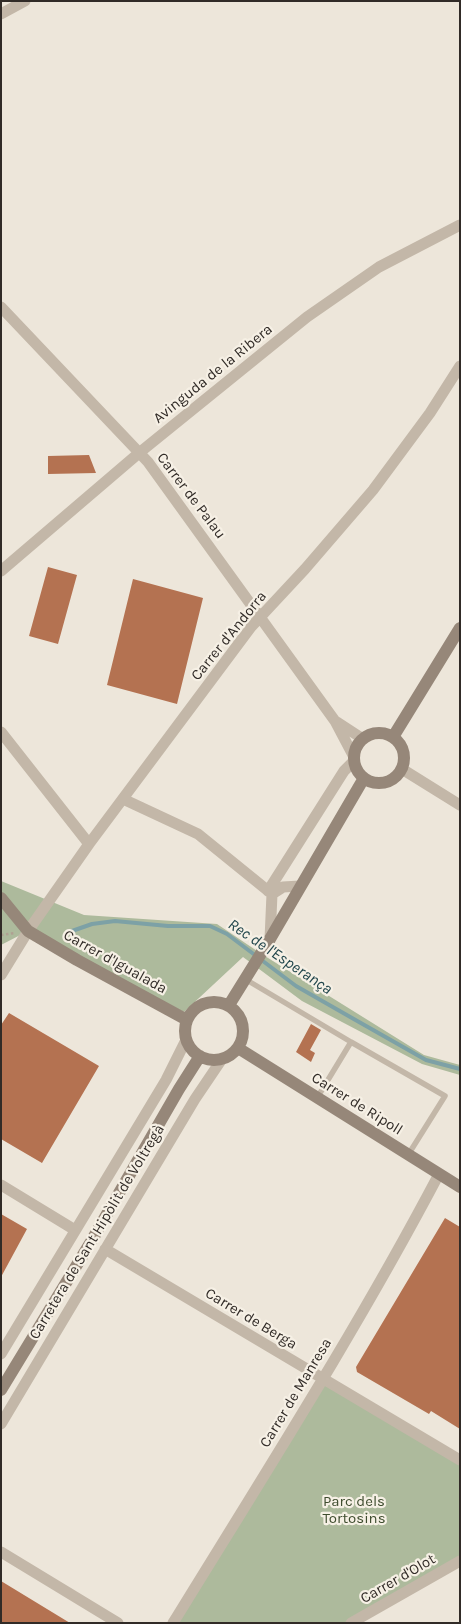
<!DOCTYPE html>
<html>
<head>
<meta charset="utf-8">
<style>
  body { margin:0 }
  #map { position:relative; width:461px; height:1624px; overflow:hidden; background:#ede6da; font-family:Karla,sans-serif }
  canvas { display:block }
  .frame { position:absolute; inset:0; border:2px solid #312b27; pointer-events:none }
</style>
</head>
<body>
<div id="map">
<canvas width="461" height="1624"></canvas>
<div class="frame"></div>
</div>
<script>
const c = document.querySelector('canvas').getContext('2d');
c.lineJoin = 'round';
function paint(path, color) { c.fillStyle = color; c.fill(path, 'evenodd'); }
function trace(path, color, width, dash) { c.strokeStyle = color; c.lineWidth = width; c.lineCap = dash ? 'butt' : 'round'; c.setLineDash(dash || []); c.stroke(path); }
function drawText(font, color, halo, rows, align = 'center') {
  c.font = font + ' Karla,sans-serif'; c.lineWidth = 4.5; c.setLineDash([]); c.textBaseline = 'middle'; c.strokeStyle = halo; c.fillStyle = color; for (const [text, x, y, turn = 0] of rows) {
    c.save(); c.translate(x, y); c.rotate((+turn || 0) * Math.PI / 180); c.textAlign = isNaN(turn) ? turn : align; if (halo) c.strokeText(text, 0, 0); c.fillText(text, 0, 0); c.restore();
  }
}
paint(new Path2D(`
  M1,881L84,915L217,924L260,953L424,1055L460,1065V1075L422,1064L302,1001L243,957L184,1012L28,931L1,945Z
  M323,1379L460,1460V1561L351,1623H173Z`), '#adba9c');
trace(new Path2D(`
  M72,931L92,924L115,921L168,926H210L227,934L296,986L352,1018L426,1060L460,1069`), '#7da1a6', 4);
paint(new Path2D(`
  M89,455L96,473L48,474V456Z
  M48,567L77,575L58,644L29,636Z
  M133,579L203,598L177,704L107,685Z
  M9,1013L99,1066L42,1163L1,1139V1025Z
  M311,1024L321,1030L310,1050L315,1053L311,1062L296,1052Z
  M1,1214L27,1229L1,1277Z
  M445,1218L460,1227V1429L431,1411L429,1414L357,1372L356,1367Z
  M1,1581L70,1623H1Z`), '#b47251');
trace(new Path2D(`
  M1,935L15,933`), '#afa192', 2.5, [2.5, 2.5]);
trace(new Path2D(`
  M245,979L351,1042L317,1098
  M351,1042L445,1096L408,1155`), '#c3b7a8', 5.5);
trace(new Path2D(`
  M1,14L25,1
  M1,307L148,462L335,721L354,757
  M1,571L139,453L307,317L379,267L460,225
  M337,722L363,739
  M1,732L89,844
  M402,769L460,805
  M123,799L198,834L272,894
  M268,891L344,771L354,761
  M270,939L272,894L283,887L300,886
  M1,975L28,931L89,844L251,627L305,569L373,490L430,413L460,366
  M1,1185L75,1230
  M105,1249L460,1460
  M1,1354L166,1080L186,1040
  M1,1424L195,1099L222,1059
  M1,1552L118,1623
  M173,1623C264,1475 358,1328 439,1174
  M351,1623L460,1561`), '#c3b7a8', 11);
trace(new Path2D(`
  M354 758a25 25 0 1 1 50 0a25 25 0 1 1-50 0Z
  M393,737L460,628
  M1,898L28,931L77,960L187,1020
  M185 1031a29 29 0 1 1 58 0a29 29 0 1 1-58 0Z
  M229,1005L270,939L364,778
  M238,1048L460,1187
  M1,1390L92,1240L179,1089L200,1056`), '#968779', 12);
drawText('15px', '#312b27', '#f6f0e5', [
  ["Avinguda de la Ribera",213,374,-39],
  ["Carrer de Palau",191,496,53],
  ["Carrer d'Andorra",229,636,-51],
  ["Carrer d'Igualada",115,962,29],
  ["Carrer de Ripoll",357,1104,32],
  ["Carretera de Sant Hipòlit de Voltregà",97,1232,-59],
  ["Carrer de Berga",251,1319,31],
  ["Carrer de Manresa",296,1393,-59],
  ["Carrer d'Olot",398,1579,-30]
]);
drawText('15px', '#3e4c2e', '#f6f0e5', [
  ["Parc dels",354,1502],
  ["Tortosins",354,1519]
]);
drawText('italic 16px', '#22464c', '#f6f0e5', [
  ["Rec de l'Esperança",280,957,34]
]);
</script>
</body>
</html>
